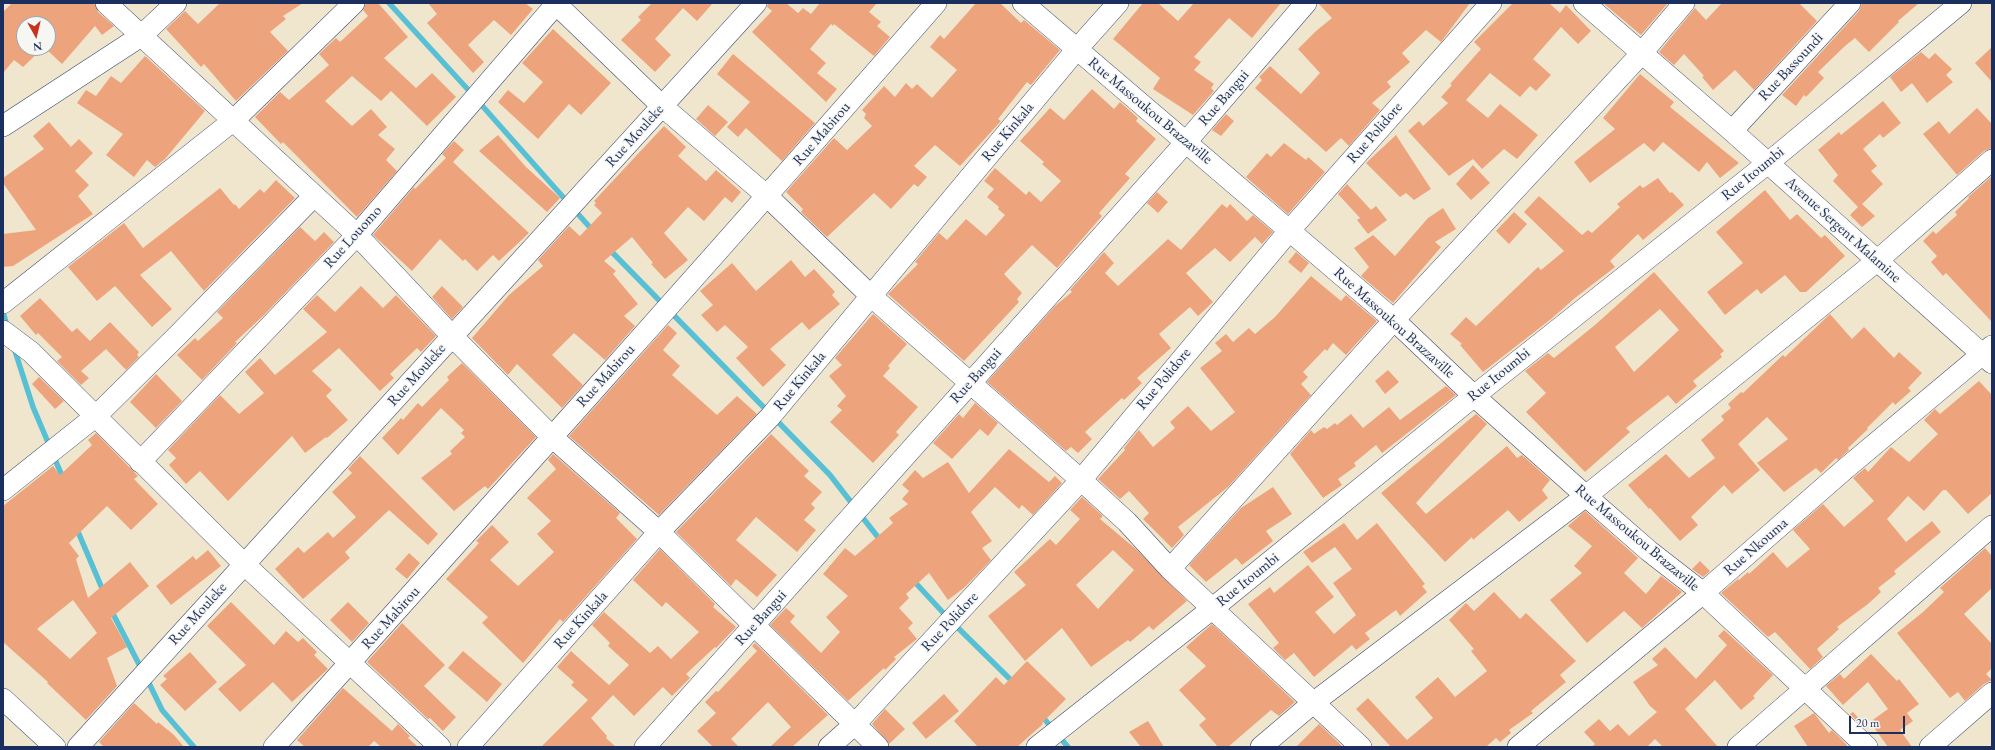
<!DOCTYPE html>
<html>
<head>
<meta charset="utf-8">
<style>
  body { margin:0 }
  #map { position:relative; width:1995px; height:750px; overflow:hidden; background:#f0e6ce; font-family:"EB Garamond",serif }
  canvas { display:block }
  .frame { position:absolute; inset:0; border:4px solid #1b2f5e; pointer-events:none }
  .north { position:absolute; left:16px; top:16px; width:40px; height:40px; box-sizing:border-box; background:#f6f6f2; border:1px solid #9ea6b7; border-radius:50%; rotate:172deg; font-size:11px; font-weight:700; line-height:16px; text-align:center; color:#1b2f5e }
  .north::after { content:''; display:block; margin:auto; width:14px; height:18px; background:#c8321e; clip-path:polygon(50% 0,100% 100%,50% 72%,0 100%) }
  .scale { position:absolute; left:1849px; top:716px; width:56px; height:18px; box-sizing:border-box; border:2px solid #1b2f5e; border-top:0; padding-left:5px; font-size:12px; line-height:14px; white-space:nowrap; color:#1b2f5e; -webkit-text-stroke:3px #f6f6f2; paint-order:stroke }
</style>
</head>
<body>
<div id="map">
<canvas width="1995" height="750"></canvas>
<div class="frame"></div>
<div class="north">N</div>
<div class="scale">20 m</div>
</div>
<script>
const c = document.querySelector('canvas').getContext('2d');
c.lineJoin = 'round';
function trace(path, color, width, dash) { c.strokeStyle = color; c.lineWidth = width; c.lineCap = dash ? 'butt' : 'round'; c.setLineDash(dash || []); c.stroke(path); }
function paint(path, color) { c.fillStyle = color; c.fill(path, 'evenodd'); }
function drawText(font, color, halo, rows, align = 'center') {
  c.font = font + ' "EB Garamond",serif'; c.lineWidth = 3; c.setLineDash([]); c.textBaseline = 'middle'; c.strokeStyle = halo; c.fillStyle = color; for (const [text, x, y, turn = 0] of rows) {
    c.save(); c.translate(x, y); c.rotate((+turn || 0) * Math.PI / 180); c.textAlign = isNaN(turn) ? turn : align; if (halo) c.strokeText(text, 0, 0); c.fillText(text, 0, 0); c.restore();
  }
}
trace(new Path2D(`
  M389,3L472,94
  M478,101L594,232
  M608,248L830,475L854,506
  M3,312L7,326
  M14,348L33,407L50,447
  M53,455L64,480
  M859,513L881,541
  M76,527L104,593
  M912,579L948,618
  M111,610L142,670
  M954,624L1015,684
  M147,679L162,710L194,747
  M1041,715L1068,747`), '#58c0d5', 5.5);
paint(new Path2D(`
  M12,3H94L98,12L114,26L102,35L95,26L62,64L45,48H48V24H24V48H43L23,67L14,60L3,73V12Z
  M220,3H303L283,16L286,19L270,32L288,51L236,101L204,64L201,67L166,29L185,11L198,24Z
  M366,3H378L408,37L384,58L416,88L432,73L456,97L427,126L391,91L381,101L352,76L325,101L352,126L371,109L387,127L378,135L395,149L386,160L397,171L357,217L283,142L281,144L255,117L280,92L289,100L329,65L319,54L336,38L340,42L368,16L363,10Z
  M428,3H525L533,9L511,35L494,20L468,45L484,62L473,73L427,23L437,14Z
  M652,3H713L697,21L683,8L655,39L671,55L655,72L621,40L641,20L638,17Z
  M768,3H786L798,13L803,8L811,14L820,3H877L869,12L881,22L877,26L890,37L874,56L834,24L833,26L831,24L810,49L826,63L817,73L837,89L826,102L752,32L772,11L767,7Z
  M976,3H1000L1021,23L1024,20L1060,50L1031,85L1027,82L998,119L1001,121L960,166L935,145L914,166L927,177L918,187L914,184L891,209L874,193L827,237L801,212L803,209L786,192L834,138L847,150L872,126L864,118L866,114L862,110L884,86L895,97L906,83L912,89L917,84L932,98L957,70L930,47L940,35L944,39Z
  M1143,3H1158L1178,21L1194,3H1281L1252,38L1229,18L1194,57L1201,62L1194,70L1214,84L1211,88L1214,91L1193,115L1153,89L1160,78L1113,39Z
  M1318,3H1470L1441,42L1426,30L1402,53L1410,62L1387,82L1391,87L1372,103L1380,110L1349,146L1341,138L1326,152L1255,88L1262,80L1259,77L1270,66L1301,94L1320,73L1298,49L1316,31L1332,18Z
  M1513,3H1549L1560,13L1566,5L1591,31L1578,44L1561,27L1533,59L1551,75L1536,91L1530,86L1520,97L1490,73L1466,100L1488,118L1500,104L1538,135L1517,159L1504,149L1482,169L1473,159L1449,176L1408,131L1419,121L1423,126L1448,103L1441,97L1452,85L1450,84L1481,49L1474,42Z
  M1603,3H1668L1641,35Z
  M1722,3H1799L1817,21L1754,90L1735,70L1713,90L1702,77L1704,76L1684,54L1674,65L1659,52L1695,8L1706,20Z
  M1862,3H1919L1898,21L1899,22L1869,52L1855,38L1845,46L1818,72L1824,78L1806,97L1804,95L1796,106L1782,95L1859,11Z
  M553,29L611,83L581,115L569,104L538,139L498,102L508,90L524,103L543,82L522,63Z
  M1992,47V82L1975,63Z
  M1921,52L1929,59L1935,53L1952,69L1946,75L1953,82L1927,103L1912,83L1901,92L1890,77Z
  M733,54L815,123L782,161L746,128L738,137L727,127L750,102L717,74Z
  M145,56L205,111L165,159L155,167L147,160L134,177L106,155L123,134L77,103L86,90L96,96L111,76L121,83Z
  M1640,74L1674,102L1670,107L1739,163L1720,178L1707,162L1699,172L1663,142L1654,152L1644,143L1590,183L1574,162L1615,129L1603,118Z
  M1092,89L1114,109L1120,102L1138,118L1136,121L1156,139L1125,174L1130,178L1099,213L1102,216L1057,268L1032,245L1004,274L1022,293L1017,299L1019,302L964,361L888,294L918,264L915,262L939,233L947,240L966,219L986,236L1005,215L998,209L999,207L987,197L994,189L984,181L995,168L1026,195L1029,191L1041,202L1061,181L1042,164L1044,162L1020,141L1050,108L1064,120Z
  M1883,101L1901,123L1883,138L1880,134L1863,149L1877,166L1871,171L1883,184L1862,204L1875,216L1862,227L1850,215L1858,207L1833,181L1838,175L1818,150L1839,132L1841,135Z
  M708,105L728,122L715,136L696,119Z
  M1977,108L1992,124V148L1984,151L1957,175L1923,134L1939,121L1949,134Z
  M1226,114L1234,121L1221,136L1212,130Z
  M49,122L71,147L79,139L93,153L75,171L89,185L78,196L93,214L13,266L3,267V234L36,230L3,183V178L44,149L33,136Z
  M664,126L686,147L678,156L706,181L716,170L741,192L732,203L725,197L704,221L688,207L664,233L688,260L665,279L651,264L653,263L632,237L604,261L616,271L613,274L638,304L624,316L635,326L605,360L574,333L552,355L583,385L562,408L517,364L508,375L472,338L509,295L543,266L538,260L569,226L580,236L602,213L594,205L596,203L594,201Z
  M498,135L526,167L560,198L547,212L479,151Z
  M1396,135L1431,189L1414,200L1406,193L1400,197L1366,163Z
  M454,141L464,150L453,162L529,233L499,261L493,255L477,271L465,259L463,261L440,239L412,271L373,235L414,187L415,189L446,158L442,154Z
  M1284,143L1306,160L1308,157L1325,172L1288,214L1246,177L1267,153L1271,157Z
  M1473,165L1490,183L1471,200L1456,184Z
  M1992,176V322L1946,273L1943,276L1931,262L1937,256L1923,241L1933,231L1936,234L1957,215L1955,212L1969,198L1968,197Z
  M1658,178L1670,193L1672,192L1684,205L1643,240L1638,234L1610,261L1615,267L1575,298L1551,319L1483,372L1460,345L1462,344L1450,334L1466,317L1476,326L1538,267L1541,270L1564,251L1524,212L1539,196L1582,235L1588,230L1592,233L1620,207L1617,204L1640,185L1643,188Z
  M276,180L295,198L204,291L171,251L140,275L172,309L152,327L115,286L97,301L68,267L124,223L143,248L220,188L234,205L235,204L239,209L260,189L264,193Z
  M1347,184L1371,210L1376,206L1387,220L1368,234L1357,220L1360,218L1338,194Z
  M1765,190L1790,220L1797,214L1821,238L1825,235L1845,256L1806,292H1800L1785,275L1761,294L1757,289L1725,315L1707,292L1743,263L1716,232Z
  M1157,192L1168,202L1158,213L1147,203Z
  M1222,204L1227,208L1230,204L1247,221L1253,215L1273,232L1262,244L1255,237L1230,262L1215,248L1186,273L1213,302L1198,316L1190,307L1159,334L1171,348L1137,378L1142,383L1124,400L1122,398L1085,432L1092,439L1078,453L1071,447L1066,451L987,382L1055,306L1072,292L1070,290L1104,252L1114,263L1105,273L1118,286L1168,239L1181,250Z
  M1443,208L1456,229L1435,242L1441,247L1393,303L1361,276L1369,267L1354,248L1373,235L1395,256L1428,218Z
  M1514,212L1527,224L1509,244L1496,231Z
  M300,227L315,241L324,232L334,242L264,315L235,342L237,343L202,380L177,355L195,338L198,341L223,318L217,312Z
  M1296,252L1309,263L1301,273L1288,262Z
  M791,260L805,277L814,269L835,292L832,295L840,304L809,330L802,322L770,349L786,365L763,387L736,358L748,347L725,325L717,332L701,315L713,305L700,291L732,263L756,291Z
  M1654,272L1724,351L1720,354L1722,357L1693,381L1697,386L1676,404L1668,395L1626,428L1630,432L1585,472L1526,412L1546,393L1525,371L1548,353L1554,358L1595,325ZM1660,309L1679,330L1634,372L1615,347Z
  M1311,276L1341,301L1346,295L1377,321L1346,355L1333,343L1327,351L1325,349L1303,372L1308,377L1301,384L1311,395L1228,487L1178,527L1184,535L1172,548L1143,519L1149,513L1129,491L1120,499L1098,479L1125,450L1124,448L1137,432L1139,430L1153,447L1175,428L1170,422L1188,406L1211,431L1235,412L1200,368L1222,351L1215,343L1226,334L1233,342L1249,328L1255,334L1275,317Z
  M361,286L383,308L396,295L436,336L421,352L417,348L390,374L394,378L380,391L339,348L312,371L332,390L326,396L348,420L327,438L326,437L305,453L292,436L228,501L200,471L186,484L169,465L176,458L168,450L220,395L239,414L264,393L245,372L260,358L275,375L327,332L303,309L317,295L335,312Z
  M442,286L463,307L452,319L432,297Z
  M40,298L72,332L77,328L90,341L110,322L139,352L137,355L139,357L126,370L106,349L81,371L89,378L81,385L57,361L62,357L38,333L36,335L20,316Z
  M873,314L907,344L888,366L890,368L883,376L918,407L896,432L899,435L873,463L830,422L842,410L837,406L846,396L829,376L842,365L835,358Z
  M1830,314L1852,339L1864,327L1894,358L1899,352L1922,373L1908,388L1911,391L1895,405L1893,402L1867,428L1868,429L1848,448L1849,450L1838,460L1836,458L1821,473L1816,468L1784,492L1757,463L1788,439L1767,417L1738,444L1760,470L1732,494L1724,485L1691,517L1698,525L1680,541L1650,508L1649,509L1628,485L1666,454L1689,478L1715,458L1701,440L1724,420L1721,416L1731,408L1728,404L1741,392L1743,393L1783,355L1785,357Z
  M668,325L677,333L663,350L680,366L672,375L717,415L737,396L757,414L659,515L569,436Z
  M462,363L536,437L488,489L485,486L454,511L421,478L452,454L450,451L465,437L461,433L464,430L441,408L398,455L382,438L401,418L403,420L418,403L422,407L449,380L447,377Z
  M1388,370L1399,382L1385,394L1375,381Z
  M156,374L182,401L156,428L130,402Z
  M39,377L64,401L55,409L32,384Z
  M1979,381L1992,395V493L1968,514L1946,490H1943L1924,511L1908,496L1887,519L1906,542L1932,521L1941,532L1894,571L1896,574L1878,588L1881,592L1868,604L1837,627L1839,629L1817,649L1823,657L1810,669L1775,632L1768,637L1721,593L1738,579L1739,580L1748,572L1749,574L1773,552L1787,568L1810,549L1793,530L1823,504L1844,527L1874,501L1853,478L1865,468L1868,472L1891,447L1909,462L1938,434L1924,420L1935,409L1940,414Z
  M1446,386L1456,395L1382,453L1376,445L1354,463L1356,466L1338,479L1342,485L1323,498L1290,454L1311,430L1314,434L1324,427L1327,429L1335,423L1337,425L1351,414L1363,428L1389,407L1400,420Z
  M975,403L998,423L988,436L980,429L952,459L933,443L959,414L963,418Z
  M1476,414L1487,424L1416,503L1426,514L1507,446L1517,458L1522,455L1550,480L1542,490L1548,498L1519,522L1508,510L1473,540L1472,537L1445,562L1381,493Z
  M96,433L138,476L134,479L158,504L131,530L107,506L69,543L79,556L76,559L88,598L130,562L149,586L111,618L127,647L107,658L117,686L86,720L47,683L48,682L3,642V506L53,466L60,475L92,445L88,440ZM73,600L97,633L70,659L37,629Z
  M771,434L809,471L804,476L822,492L811,504L815,508L804,520L816,530L797,552L756,517L736,540L777,575L757,597L736,579L731,586L676,532Z
  M1009,449L1049,482L1055,476L1062,483L1033,515L1022,505L1019,509L995,487L971,512L992,541L982,548L991,560L965,587L948,600L929,573L906,594L909,598L899,608L913,623L908,628L917,639L894,657L896,659L885,670L884,668L848,701L770,625L786,608L795,616L790,622L821,653L840,632L826,617L848,596L823,574L845,548L855,556L893,523L889,518L908,504L902,499L909,491L902,485L915,470L923,478L948,462L969,493Z
  M553,454L620,513L616,518L637,539L563,622L560,619L523,663L482,623L488,617L446,579L479,543L476,541L492,525L509,542L490,560L518,586L554,552L537,534L551,521L527,498L556,469L548,460Z
  M360,456L438,534L428,545L389,510L345,552L350,558L303,599L275,569L298,547L304,553L328,532L333,538L356,517L332,492L352,473L348,469Z
  M1273,487L1292,514L1266,531L1273,541L1242,565L1236,558L1206,582L1189,565L1241,508Z
  M1082,497L1103,516L1100,519L1137,550L1187,601L1153,630L1149,626L1130,642L1128,640L1091,667L1062,628L1025,661L988,616L1026,585L1014,572L1050,539L1056,545L1080,519L1070,510ZM1113,550L1134,570L1098,609L1076,585Z
  M1585,511L1638,558L1624,573L1646,594L1661,576L1682,592L1642,628L1624,611L1587,643L1550,600L1582,573L1574,566L1592,546L1568,526Z
  M1344,523L1357,540L1377,523L1425,584L1422,586L1427,592L1400,616L1396,610L1365,633L1370,639L1356,650L1352,645L1314,677L1294,653L1285,660L1273,648L1279,643L1248,604L1270,587L1274,593L1308,565L1334,597L1315,612L1334,634L1356,615L1333,583L1352,569L1335,547L1312,563L1303,552Z
  M1985,548L1992,556V588L1964,614L1992,644V668L1986,674L1992,680L1984,684L1965,701L1958,692L1950,698L1897,633L1923,612L1944,592L1940,588Z
  M660,549L715,604L713,607L736,627L716,648L715,647L686,674L690,678L672,696L663,687L634,716L613,695L591,718L607,736L606,738L616,747H541L588,700L571,685L574,682L557,667L571,651L609,685L629,665L608,646L610,643L592,625L604,612L650,653L658,646L671,659L699,632L666,602L662,607L633,580Z
  M208,550L221,566L171,605L156,586L193,556L196,560Z
  M409,553L420,563L407,579L395,569Z
  M1700,561L1710,571L1703,577L1692,569Z
  M1494,592L1520,619L1526,613L1576,661L1560,675L1566,682L1531,711L1533,713L1509,730L1511,733L1500,742L1496,738L1486,747H1391L1356,709L1368,698L1407,740L1433,718L1415,697L1438,677L1455,697L1487,671L1471,651L1474,649L1449,620L1466,603L1474,611Z
  M231,602L274,645L286,631L298,642L303,638L317,652L314,655L328,669L292,702L273,682L240,712L218,689L246,665L207,626Z
  M348,602L369,623L352,642L330,620Z
  M402,623L445,665L424,686L456,717L443,731L430,718L428,719L367,662Z
  M1212,624L1295,702L1279,716L1271,710L1228,747H1218L1199,725L1206,719L1179,690L1206,666L1186,647Z
  M1724,630L1773,675L1753,696L1755,698L1741,710L1715,680L1685,709L1718,747H1663L1655,739L1647,747H1592L1595,744L1584,732L1599,719L1610,731L1618,724L1629,736L1657,712L1650,706L1633,682L1658,665L1652,659L1665,647L1696,679L1727,645L1718,636Z
  M755,643L828,715L792,747H770L791,727L768,702L731,739L739,747H713L697,731L716,713L705,702L716,691L718,692L757,651L752,646Z
  M463,651L502,684L487,702L448,668Z
  M190,652L217,682L185,711L160,685L167,679L163,676Z
  M1871,654L1897,681L1899,679L1919,704L1907,713L1913,721L1900,730L1912,747H1888L1870,722L1888,709L1868,682L1843,705L1826,686L1840,674L1844,679Z
  M1027,661L1066,699L1042,723L1043,724L1017,747H978L954,721L996,677L1004,685Z
  M343,688L392,731L398,724L410,736L408,738L418,747H379L380,746L374,741L368,747H305L297,740Z
  M944,694L959,711L926,739L912,723Z
  M134,703L157,724L158,722L174,735L184,747H104L99,742Z
  M885,709L905,729L889,744L872,724Z
  M1853,712L1865,725L1863,727L1850,714Z
  M1814,713L1829,733L1832,730L1847,745L1845,747H1808L1794,726Z
  M1148,721L1164,747H1141L1129,732Z
  M1319,724L1343,747H1296Z`), '#eda47d');
const minor = new Path2D(`
  M106,3L357,235L452,336L551,436L659,532L878,747
  M555,3L662,106L767,196L871,296L1081,480L1127,522L1170,569L1361,747
  M1023,3L1394,320L1474,396L1586,496L1649,551L1703,593L1867,747
  M1584,3L1732,131L1992,363
  M3,126L141,36L176,3
  M1732,131L1850,3
  M3,303L234,120L354,3
  M3,331L31,352L244,564L440,747
  M140,462L357,235L557,3
  M3,490L96,416L178,335L314,196
  M1170,569L1394,320L1641,54L1684,3
  M3,699L55,747
  M78,747L756,3
  M274,747C496,500 718,253 936,3
  M468,747L659,532L770,417L1077,49L1118,3
  M645,747L1186,142L1306,3
  M829,747L855,724L1081,480L1289,231L1491,3
  M1037,747L1213,608L1474,396L1768,163L1961,3
  M1261,747L1313,703L1586,496L1878,260L1992,160
  M1518,747L1703,593L1845,469L1992,346
  M1738,747L1992,526
  M1930,747L1992,693`);
trace(minor, '#3b4a6f', 22);
trace(minor, '#fff', 21);
drawText('15px', '#1b2f5e', '#f6f6f2', [
  ["Rue Bassoundi",1791,67,-47],
  ["Rue Bangui",1224,98,-49],
  ["Rue Massoukou Brazzaville",1150,111,40],
  ["Rue Kinkala",1008,132,-50],
  ["Rue Polidore",1375,133,-49],
  ["Rue Mabirou",822,134,-49],
  ["Rue Mouleke",635,136,-48],
  ["Rue Itoumbi",1753,174,-39],
  ["Avenue Sergent Malamine",1843,230,42],
  ["Rue Louomo",353,237,-48],
  ["Rue Massoukou Brazzaville",1394,323,42],
  ["Rue Mouleke",417,375,-48],
  ["Rue Itoumbi",1499,375,-39],
  ["Rue Mabirou",606,376,-48],
  ["Rue Bangui",976,376,-48],
  ["Rue Polidore",1164,379,-50],
  ["Rue Kinkala",800,381,-50],
  ["Rue Massoukou Brazzaville",1637,538,40],
  ["Rue Nkouma",1756,547,-41],
  ["Rue Itoumbi",1248,580,-39],
  ["Rue Mouleke",198,614,-48],
  ["Rue Mabirou",391,618,-48],
  ["Rue Bangui",761,618,-48],
  ["Rue Kinkala",581,620,-48],
  ["Rue Polidore",950,622,-47]
]);
</script>
</body>
</html>
